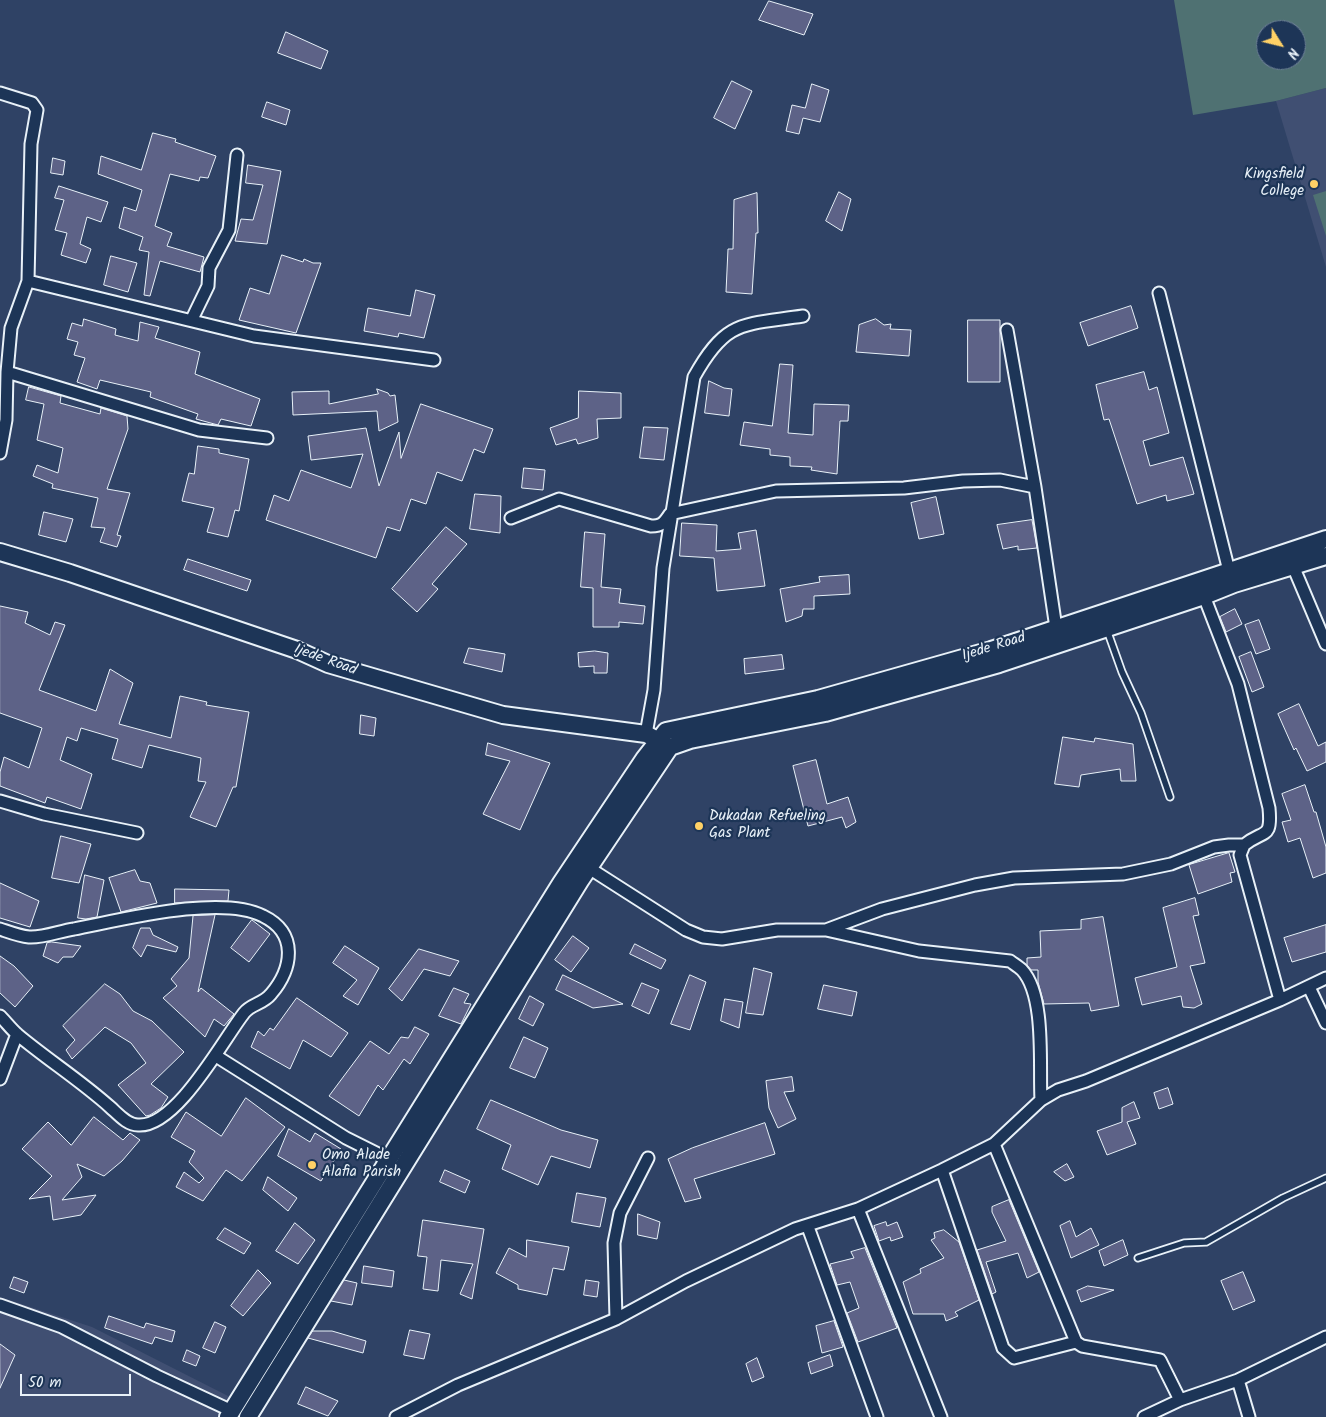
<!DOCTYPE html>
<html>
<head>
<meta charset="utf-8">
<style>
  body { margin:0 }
  #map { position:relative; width:1326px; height:1417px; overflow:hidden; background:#2f4265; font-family:Kalam,sans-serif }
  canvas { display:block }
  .north { position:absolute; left:1256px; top:20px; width:50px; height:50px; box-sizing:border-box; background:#1d3557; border:1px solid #6e8097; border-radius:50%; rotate:126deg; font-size:14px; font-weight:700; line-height:20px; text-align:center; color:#e8f1f8 }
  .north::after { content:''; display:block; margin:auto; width:18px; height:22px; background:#ffd166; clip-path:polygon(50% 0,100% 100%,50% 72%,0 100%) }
  .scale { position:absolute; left:20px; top:1374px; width:111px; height:22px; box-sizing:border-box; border:2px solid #e8f1f8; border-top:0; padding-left:6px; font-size:15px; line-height:18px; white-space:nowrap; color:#e8f1f8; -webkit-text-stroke:4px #1d3557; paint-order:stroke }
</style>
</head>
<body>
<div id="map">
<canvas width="1326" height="1417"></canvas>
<div class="north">N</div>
<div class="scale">50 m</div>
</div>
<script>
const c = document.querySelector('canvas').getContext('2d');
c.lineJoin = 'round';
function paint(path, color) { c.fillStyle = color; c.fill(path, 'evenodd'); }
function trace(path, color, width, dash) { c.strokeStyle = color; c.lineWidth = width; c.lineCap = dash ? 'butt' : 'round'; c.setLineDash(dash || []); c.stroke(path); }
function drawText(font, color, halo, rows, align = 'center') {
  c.font = font + ' Kalam,sans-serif'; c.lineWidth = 4.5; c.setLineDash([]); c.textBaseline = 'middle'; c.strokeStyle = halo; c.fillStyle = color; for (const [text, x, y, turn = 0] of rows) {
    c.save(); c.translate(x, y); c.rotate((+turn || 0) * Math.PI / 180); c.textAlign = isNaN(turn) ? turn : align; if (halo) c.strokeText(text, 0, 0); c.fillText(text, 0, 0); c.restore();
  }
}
paint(new Path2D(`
  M1326,88V267L1276,101Z
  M0,1297L92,1327L232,1398L220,1417H0Z`), '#404f72');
paint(new Path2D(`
  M1174,0H1326V88L1276,101L1193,115ZM1266,30H1296V60H1266Z
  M1326,191V236L1313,195Z`), '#4f7172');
const building = new Path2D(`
  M769,1L813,14L804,35L759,20Z
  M286,32L328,51L321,69L278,53Z
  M732,81L752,91L735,129L714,118Z
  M812,84L829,90L820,122L803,118L799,134L786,131L792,105L805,108Z
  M267,102L290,110L286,125L262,117Z
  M153,133L176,139L175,142L216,156L208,178L200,177L199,181L170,174L155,226L172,233L167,246L204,257L200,272L160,261L150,296L144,295L149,252L139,250L143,237L119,228L124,207L136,211L142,190L98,174L101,156L141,170Z
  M53,158L65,161L63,175L51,173Z
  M248,165L281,171L267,244L235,241L241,219L253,220L263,185L246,183Z
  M59,186L108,202L101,222L87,217L80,244L91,249L86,263L61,255L67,233L55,230L64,200L55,198Z
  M839,192L851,199L842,231L826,221Z
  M757,193L758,233H756L752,294L726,292L728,249H733L734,200Z
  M282,255L303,262L304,259L313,263H321L296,333L239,320L250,288L269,294Z
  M111,256L137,263L128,292L104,285Z
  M416,290L435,295L424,338L399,333L398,337L364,331L368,308L410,316Z
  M1131,306L1138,328L1088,346L1080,323Z
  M84,319L116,329L115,335L138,341L140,322L159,327L155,338L200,352L195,374L260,399L251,426L221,419L218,425L196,419L198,414L150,397L151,392L100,380L97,389L77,382L85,358L74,355L78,342L67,339L72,323L82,326Z
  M876,319L884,325L891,324L890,329L911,330L909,356L856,352L859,325Z
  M968,320H1000V382H968Z
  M780,364L793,365L788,433L813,435L814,404L849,405L848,421H840L837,474L811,470L812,467L790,466V457L770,455V449L740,445L744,422L772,426Z
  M1144,372L1149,390L1157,387L1169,433L1143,441L1150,466L1183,457L1194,494L1167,501L1166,495L1137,504L1109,419L1104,420L1096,385Z
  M709,381L724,388L732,389L729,416L705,413Z
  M29,387L61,396L60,403L100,414L101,408L127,416L128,429L107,489L130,493L117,535L121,536L117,547L100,542L105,528L91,527L98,498L52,488L53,484L33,476L37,465L58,473L63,448L37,440L44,404L26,400Z
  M377,389L388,393L390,396L395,395L398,422L379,431L377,411L293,415L292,392L329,391V404L378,394Z
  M579,391L621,393V418L597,419L598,438L578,444L576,439L556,445L550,428L578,418Z
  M421,404L493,429L484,453L474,449L462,481L437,472L426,504L411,499L400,531L387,527L376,558L266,520L274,495L289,501L301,470L351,488L363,454L311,460L308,436L366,428L379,486L399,432L401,458Z
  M644,427L668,428L664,460L640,458Z
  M198,446L219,449V453L249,459L239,511L235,510L228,537L207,532L214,508L182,501L189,473L194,474Z
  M524,468L545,470L543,490L522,488Z
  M475,494L501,496L500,533L470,529Z
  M936,497L944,534L919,539L911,503Z
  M44,512L73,519L66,542L39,535Z
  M1032,520L1037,548L1018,550V546L1003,549L997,525Z
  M682,523L717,525L716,551L741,549L738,533L756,530L765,586L717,591L714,558L680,556Z
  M446,527L467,544L432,584L438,589L417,612L392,589Z
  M585,532L605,534L601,587L621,589L619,603L645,606L643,624L619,622V627H593V588L581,587Z
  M188,559L251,580L247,591L184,570Z
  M849,575L850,594L814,596V609H803L802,616L786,622L780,589L820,582L819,577Z
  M0,606L28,612L25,623L50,635L55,622L65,625L39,690L96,711L110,669L133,683L119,724L171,738L180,696L207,702L206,705L249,712L236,787H233L216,827L190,817L206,782L198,781L201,758L149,745L142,768L112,759L118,739L81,728L77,741L67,737L60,760L92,774L81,809L47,797L45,803L0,786V772L4,757L29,768L42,728L0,713Z
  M1235,609L1242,624L1226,632L1220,617Z
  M1259,620L1270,649L1256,654L1245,625Z
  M469,648L505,654L502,672L464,663Z
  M595,651L608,653L607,673H594V666L579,667L578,653Z
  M1251,652L1264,687L1252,692L1239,657Z
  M782,655L784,669L745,674L744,659Z
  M1299,704L1318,746L1326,742V762L1307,771L1296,748L1294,750L1278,714Z
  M361,715L376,718L374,736L360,734Z
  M1063,737L1094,742L1095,738L1133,744L1136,781H1121L1120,769L1081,775L1079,787L1055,784Z
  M488,743L550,763L520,830L483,814L510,761L486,755Z
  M816,760L827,804L848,797L856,822L846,828L842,817L808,826L793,766Z
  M1305,785L1314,812H1316L1326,847V873L1313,878L1300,838L1288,842L1282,822L1291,820L1282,794Z
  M61,836L91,844L79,883L52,878Z
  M1229,853L1235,872L1230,873L1232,882L1198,894L1189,865Z
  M135,870L140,881L150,883L157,903L121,912L109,878Z
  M85,875L104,880L97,917L86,919L78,918Z
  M0,883L39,901L30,927L0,918Z
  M175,889L229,890L228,901L175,903Z
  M1195,898L1199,915L1193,916L1205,963L1190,966L1202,1004L1194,1008L1183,1007L1181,996L1142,1005L1135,978L1177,967L1163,908Z
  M215,915L198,992L201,988L234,1014L224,1026L214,1019L205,1037L163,998L177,986L171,979L189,958L193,916Z
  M1103,917L1119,1006L1091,1011L1089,1003L1044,1004L1038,982V970H1031L1027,965V958L1041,957L1040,931L1081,929V920Z
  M252,920L270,934L249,962L231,948Z
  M1326,925V952L1292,962L1284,938Z
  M141,928H150L153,935L178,947L176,952L147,945L141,957L133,948Z
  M573,936L589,948L571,972L555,960Z
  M52,942L81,946L73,957H63L58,963L43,956L47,943Z
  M635,944L666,960L661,969L630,954Z
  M345,946L379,968L358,1005L343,996L357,980L333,963Z
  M419,949L459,961L450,976L424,969L402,1001L389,989Z
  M0,956L14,966L33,986L15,1007L0,993Z
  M754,968L772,973L763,1015L746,1013Z
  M563,975L623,1004L593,1008L556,990Z
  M690,975L706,982L690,1030L671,1024Z
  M642,983L659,990L649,1014L632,1006Z
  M105,984L120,994L133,1011L152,1021L184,1052L151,1084L168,1097L161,1108L150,1115L146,1116L118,1085L146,1063L131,1043L105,1027L72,1059L66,1050L75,1040L63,1026Z
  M824,985L857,992L852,1016L818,1009Z
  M454,988L469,994L464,1003L471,1004L461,1024L439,1016Z
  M530,996L544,1004L533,1026L519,1019Z
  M297,998L348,1033L331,1057L303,1040L290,1069L251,1047L258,1031L264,1036L270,1028L273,1030Z
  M725,999L743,1002L739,1028L721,1021Z
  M415,1027L429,1034L410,1064L404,1059L383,1090L378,1085L359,1116L329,1096L370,1041L389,1054L401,1037L408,1038Z
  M524,1037L548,1048L535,1078L510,1068Z
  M792,1077L794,1091L784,1092L796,1119L778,1128L769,1108L766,1081Z
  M1168,1088L1173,1104L1159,1109L1154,1093Z
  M246,1098L285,1127L242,1181L226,1170L203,1201L176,1187L184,1172L199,1183L204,1178L189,1162L195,1151L171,1137L186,1112L221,1136Z
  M491,1100L561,1130L598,1140L590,1168L551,1156L538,1185L502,1169L511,1145L477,1129Z
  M1134,1102L1140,1118L1127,1122L1136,1144L1107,1155L1097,1131L1122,1122V1108Z
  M94,1117L123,1140L130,1133L140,1140L122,1161L104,1176L77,1164L82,1177L62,1200L96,1195L81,1215L53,1220L50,1196L29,1199L52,1176L22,1149L48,1122L71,1145Z
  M765,1123L775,1154L694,1179L701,1198L685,1202L668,1159L692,1148Z
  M289,1129L310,1142L315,1133L341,1149L321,1181L278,1156Z
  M1067,1164L1074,1177L1065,1181L1054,1172Z
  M445,1170L470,1181L465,1193L440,1182Z
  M268,1177L297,1198L288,1211L263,1190Z
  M577,1193L606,1198L600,1227L572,1222Z
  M1009,1200L1039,1272L1027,1278L1018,1253L986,1262L996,1292L992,1294L977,1250L1006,1241L992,1212V1207Z
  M638,1214L660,1222L657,1239L638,1235Z
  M423,1220L484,1229L472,1299L460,1294L473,1264L441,1260L438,1291L423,1289L427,1257L418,1256Z
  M1070,1221L1076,1237L1091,1228L1099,1245L1071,1258L1060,1226Z
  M886,1222L887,1226L897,1222L903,1237L891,1241L890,1237L879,1241L874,1226Z
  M295,1223L315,1240L298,1264L276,1251Z
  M225,1228L251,1243L244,1254L217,1239Z
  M944,1230L959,1242L979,1300L955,1312L958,1316L946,1321L944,1314H913L903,1282L921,1273L920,1269L944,1258L931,1240L935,1238L934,1233Z
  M527,1240L569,1247L564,1270L553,1268L547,1295L518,1289V1285L496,1273L509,1248L526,1257Z
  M1123,1240L1128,1255L1104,1266L1099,1251Z
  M865,1248L897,1328L858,1342L847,1313L859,1308L850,1282L837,1285L830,1264L854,1258L851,1252Z
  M364,1266L394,1271L392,1287L362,1283Z
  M258,1270L271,1283L243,1316L231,1306Z
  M1243,1272L1255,1301L1233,1310L1221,1281Z
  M14,1277L28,1282L24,1293L10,1288Z
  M344,1280L357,1283L352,1305L331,1301Z
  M586,1280L599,1282L597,1297L584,1295Z
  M1088,1286L1114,1290L1081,1302L1077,1291Z
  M109,1316L144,1328L146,1323L175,1331L172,1342L155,1337L152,1344L105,1328Z
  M834,1321L843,1347L822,1353L816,1326Z
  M215,1322L226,1327L215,1353L203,1348Z
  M410,1330L430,1334L424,1359L404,1355Z
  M313,1331H332L366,1341L363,1353L308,1338Z
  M0,1344L15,1355L0,1388Z
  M187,1350L200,1356L196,1366L183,1361Z
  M830,1355L833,1366L811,1374L808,1363Z
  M757,1358L764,1377L752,1382L746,1364Z
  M306,1387L338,1401L328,1416L298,1404Z`);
paint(building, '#5d6287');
trace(building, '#e8f1f8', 1);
const service = new Path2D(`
  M1107,630L1122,672L1141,713L1170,797
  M1138,1258L1184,1243L1206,1242L1283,1198L1326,1178`);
const minor = new Path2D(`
  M0,93L32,103L37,110L31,144L28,281L11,328L7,372L6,420L0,453
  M28,281L254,336L434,360
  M1159,293L1229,571
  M192,319L208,286L209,268L229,230L237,155
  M1007,330L1035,487L1056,628
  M7,372L199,430L267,438
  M511,518L559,499L651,526C662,526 664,523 670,514L776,491L904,488L963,481L1000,480L1035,487
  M1293,566L1326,644
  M1204,596L1238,684L1269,808C1272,840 1264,829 1244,845L1240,855L1280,1000
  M646,734L654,690L663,568L694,377C726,319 743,325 803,316
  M0,801L44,814L137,833
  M589,868L686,930L703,937L722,939L777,930H826L919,951L1010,961C1014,964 1019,967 1022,970C1046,996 1039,1066 1041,1100
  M0,929C9,932 19,936 29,937C43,938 60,931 74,929C121,920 221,894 263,916C298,933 293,968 271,994C263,1004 251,1004 244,1013C223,1040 176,1128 138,1125C127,1125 118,1114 110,1107C81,1081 48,1060 18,1035C11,1029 6,1022 0,1016
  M826,930L882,909L975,885L1014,878L1123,874L1171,864L1214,847L1229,845H1244
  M1309,987L1326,1023
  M216,1056L346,1138L388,1159
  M0,1079L17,1034
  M994,1144L1076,1342L1082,1346L1160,1360L1180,1400
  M942,1170L1003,1348L1014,1358L1076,1342
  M858,1209L941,1417
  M808,1227L877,1417
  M0,1305L62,1327L157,1376L232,1411
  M616,1319L614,1243L620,1213L648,1158
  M1238,1380L1249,1417
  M396,1417L458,1385L616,1319L686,1281L795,1229L858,1209L942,1170L994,1144L1041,1100L1058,1090L1086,1081L1280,1000L1326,978
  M1144,1417L1180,1400L1238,1380L1326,1337`);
const secondary = new Path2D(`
  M0,552L70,573L297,650L328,664L503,715L646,734L665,744
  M670,747L690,740L825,713L999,664L1204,596L1234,584L1326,556
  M228,1417L561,883L644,759L666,731L818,699L991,650L1326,539
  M248,1417L580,881L670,747`);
trace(service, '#e8f1f8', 9);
trace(minor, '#e8f1f8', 15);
trace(secondary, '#e8f1f8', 20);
trace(service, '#1d3557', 5.5);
trace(minor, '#1d3557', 11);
trace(secondary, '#1d3557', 16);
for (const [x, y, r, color] of [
  [1314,184,5,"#ffd166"],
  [699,826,5,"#ffd166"],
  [312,1165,5,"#ffd166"]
]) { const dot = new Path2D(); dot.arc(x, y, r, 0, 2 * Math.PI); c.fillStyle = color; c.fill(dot); trace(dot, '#1d3557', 2); }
drawText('15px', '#e8f1f8', '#1d3557', [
  ["Kingsfield",1304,175,"right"],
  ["College",1304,192,"right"],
  ["Dukadan Refueling",709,817],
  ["Gas Plant",709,834],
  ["Omo Alade",322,1156],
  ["Alafia Parish",322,1173]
], 'left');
drawText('15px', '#e8f1f8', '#1d3557', [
  ["Ijede Road",994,648,-17],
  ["Ijede Road",325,661,20]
]);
</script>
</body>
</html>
